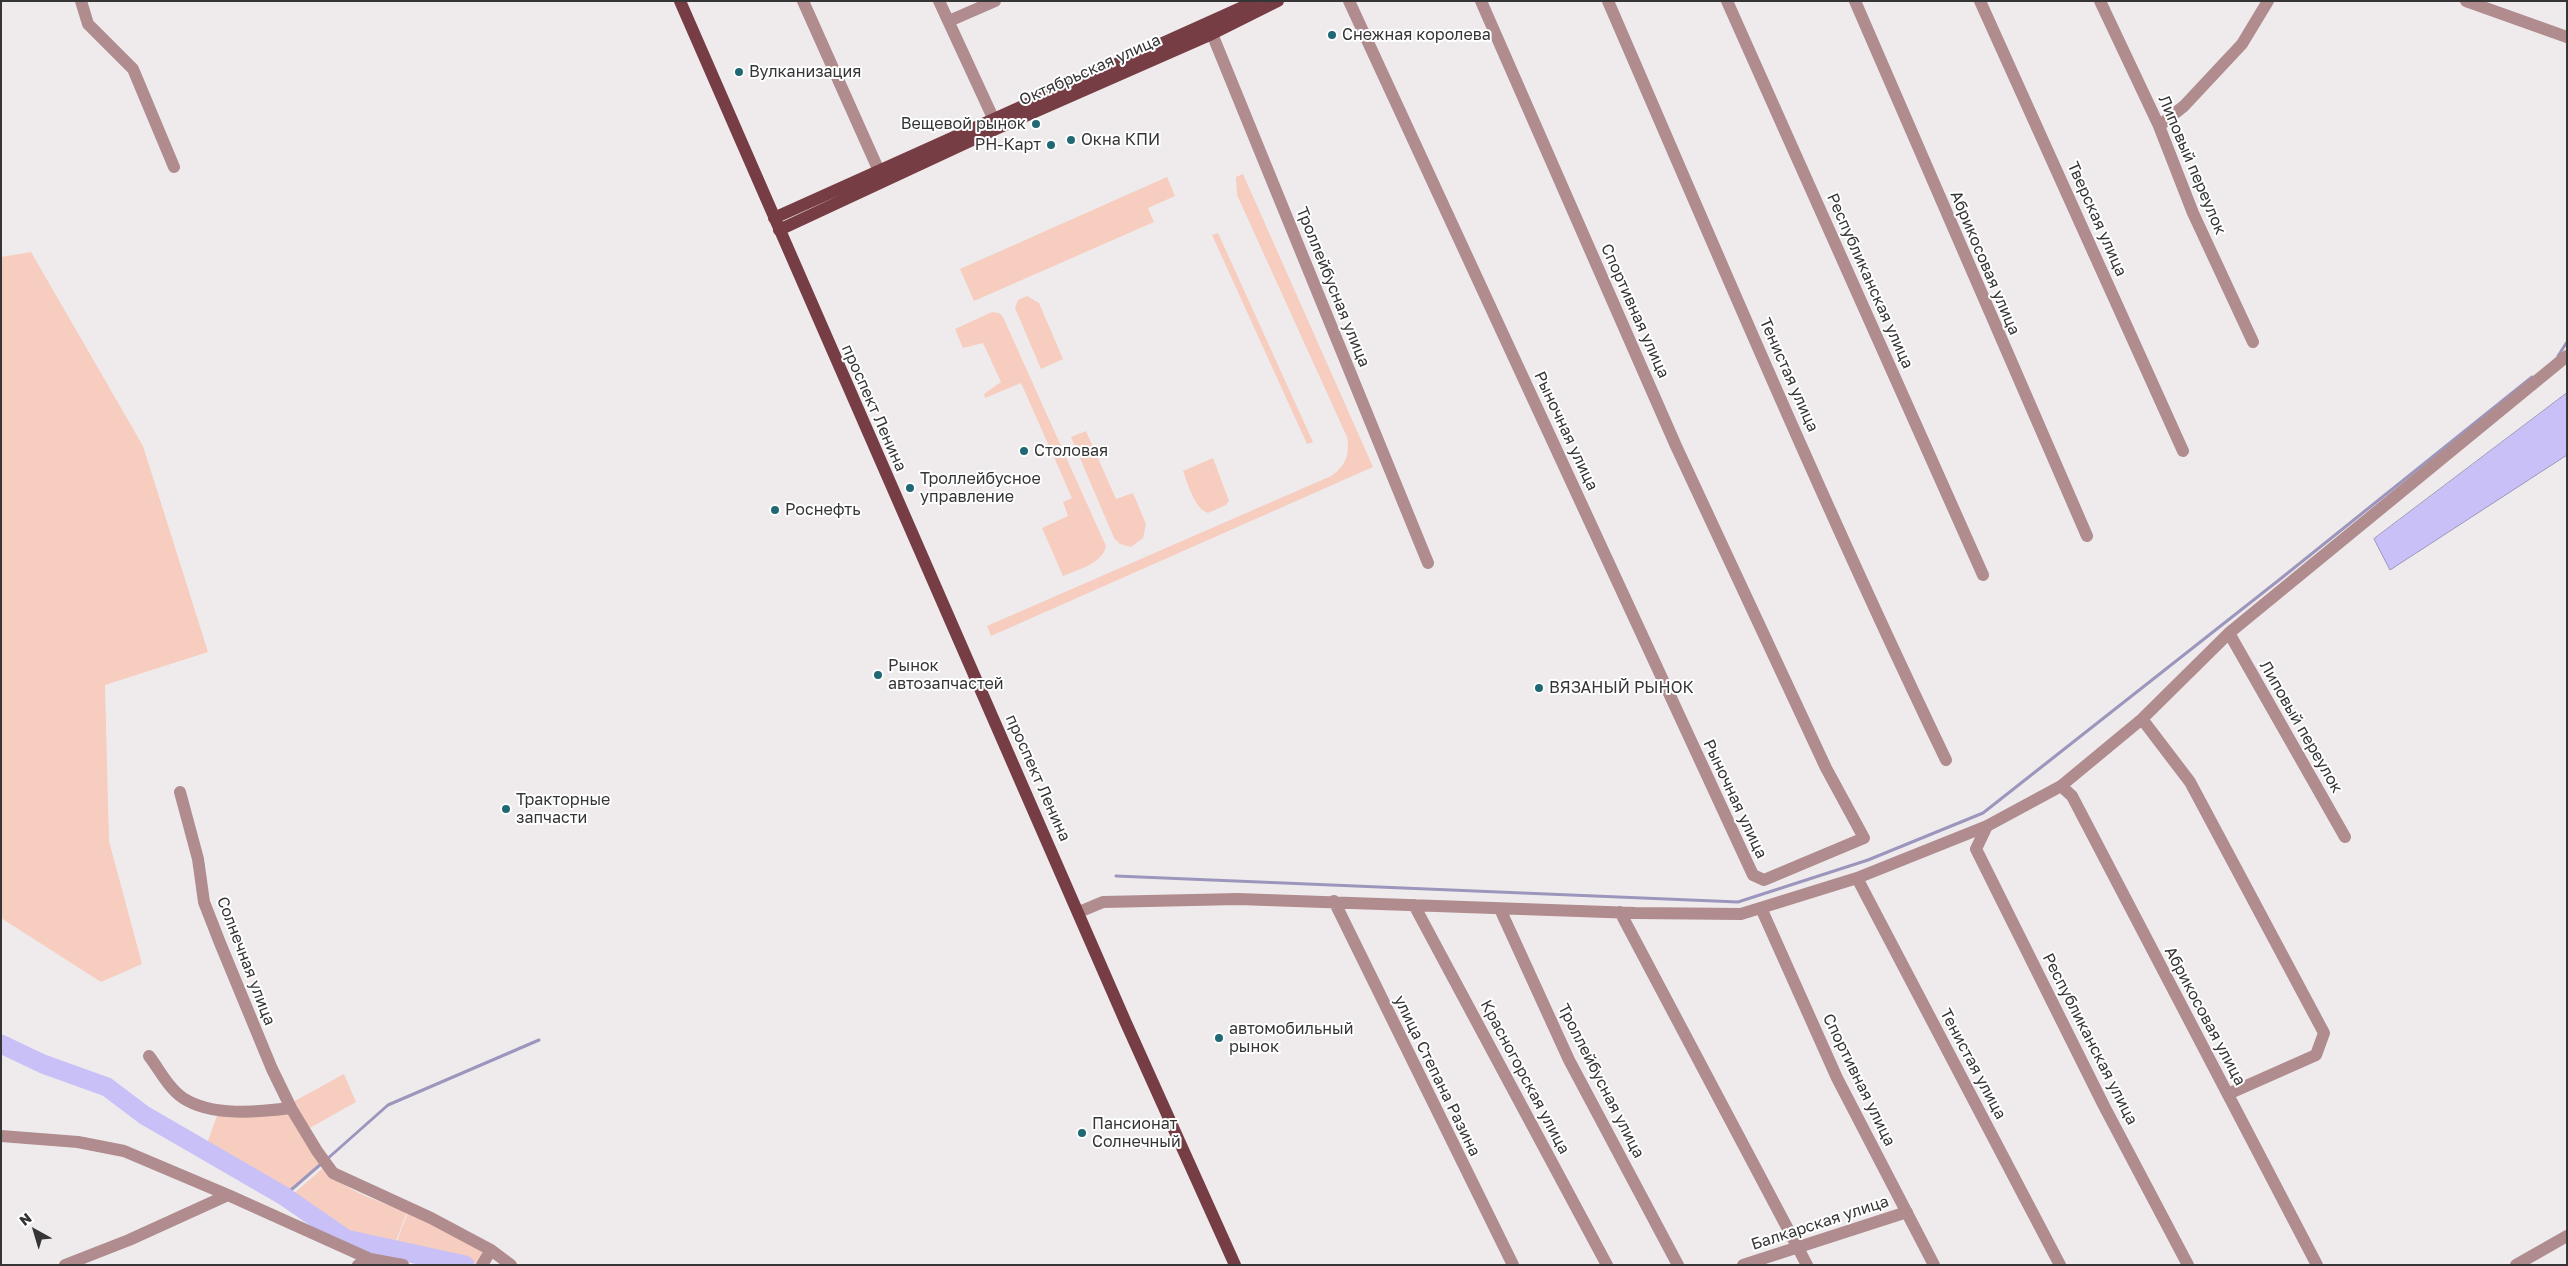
<!DOCTYPE html>
<html>
<head>
<meta charset="utf-8">
<style>
  body { margin:0 }
  #map { position:relative; width:2568px; height:1266px; overflow:hidden; background:#efebed; font-family:"Golos Text",sans-serif }
  canvas { display:block }
  .frame { position:absolute; inset:0; border:2px solid #363536; pointer-events:none }
  .north { position:absolute; left:10px; top:1206px; width:50px; height:50px; -webkit-text-stroke:4px #fff; paint-order:stroke; rotate:321deg; font-size:14px; font-weight:700; line-height:20px; text-align:center; color:#363536 }
  .north::after { content:''; display:block; margin:auto; width:18px; height:22px; background:#363536; clip-path:polygon(50% 0,100% 100%,50% 72%,0 100%) }
</style>
</head>
<body>
<div id="map">
<canvas width="2568" height="1266"></canvas>
<div class="frame"></div>
<div class="north">N</div>
</div>
<script>
const c = document.querySelector('canvas').getContext('2d');
c.lineJoin = 'round';
function paint(path, color) { c.fillStyle = color; c.fill(path, 'evenodd'); }
function trace(path, color, width, dash) { c.strokeStyle = color; c.lineWidth = width; c.lineCap = dash ? 'butt' : 'round'; c.setLineDash(dash || []); c.stroke(path); }
function drawText(font, color, halo, rows, align = 'center') {
  c.font = font + ' "Golos Text",sans-serif'; c.lineWidth = 4; c.setLineDash([]); c.textBaseline = 'middle'; c.strokeStyle = halo; c.fillStyle = color; for (const [text, x, y, turn = 0] of rows) {
    c.save(); c.translate(x, y); c.rotate((+turn || 0) * Math.PI / 180); c.textAlign = isNaN(turn) ? turn : align; if (halo) c.strokeText(text, 0, 0); c.fillText(text, 0, 0); c.restore();
  }
}
paint(new Path2D(`
  M1243,174L1373,467L991,636L987,626L1331,476C1346,466 1350,454 1347,437L1237,195L1236,177Z
  M1167,177L1175,196L1148,208L1154,222L974,301L960,269Z
  M1218,233L1313,442L1307,444L1212,235Z
  M31,252L143,446L208,652L105,685L109,841L142,964L101,982L1,918V257Z
  M1027,296L1039,303L1063,359L1041,369L1015,308L1018,300Z
  M992,312L999,313L1003,317L1106,546C1102,564 1079,569 1063,576L1042,528L1068,516L1063,502L1072,498L1021,383L985,398L984,394L1001,382L983,343L963,348L955,329Z
  M1086,431L1116,499L1133,493L1146,524L1143,538L1131,547L1120,544L1114,538L1071,437Z
  M1213,458L1229,501L1226,505L1208,513C1194,508 1188,484 1183,471Z
  M344,1074L356,1102L308,1129L293,1102Z
  M289,1112L321,1162L285,1194L205,1149L218,1113Z
  M323,1168C343,1190 378,1201 407,1212L394,1246L345,1234L291,1196Z
  M408,1212L487,1252L478,1264L395,1246Z`), '#f6cdbf');
const water = new Path2D(`
  M2567,393V455L2390,570L2374,539Z`);
paint(water, '#c8c0f7');
trace(water, '#9c96bd', 1);
trace(new Path2D(`
  M2558,356L2567,342
  M1116,876L1738,902L1868,860L1983,813L2279,580L2532,377
  M326,1160L388,1105L539,1040
  M284,1196L321,1164`), '#9c96bd', 3);
trace(new Path2D(`
  M1,1044L43,1064L107,1087L144,1115L284,1196L346,1239L465,1265`), '#c8c0f7', 19);
trace(new Path2D(`
  M81,1L88,24L133,69L174,167
  M803,1L879,171
  M939,1L994,120
  M1349,1L1753,875L1764,880L1864,838L1826,768L1676,446L1481,1
  M1608,1C1718,255 1826,511 1946,760
  M1727,1L1983,575
  M1855,1L2087,536
  M1980,1L2183,451
  M2100,1L2159,126L2193,213L2253,342
  M2466,1L2567,37
  M949,21L995,1
  M1208,24L1428,563
  M2159,126L2184,106L2242,44L2268,1
  M2229,633L2345,837
  M2142,719L2190,782L2324,1033L2316,1055L2228,1094
  M2061,786L2072,796L2317,1265
  M180,792L198,859L204,902L220,943L272,1069L291,1108L317,1151L333,1173L431,1218L491,1250L511,1265
  M1987,826L1976,849L2104,1106L2188,1265
  M1857,878L2060,1265
  M1334,901L1513,1265
  M1414,905L1607,1265
  M1761,908L1837,1078L1934,1265
  M1500,909L1569,1060L1678,1265
  M1079,912L1103,902L1238,899L1635,913L1741,914L1857,878L1987,826L2061,786L2142,719L2229,633L2567,356
  M1620,912L1807,1265
  M149,1056C159,1069 169,1089 183,1098C212,1117 258,1112 291,1108
  M1,1136L78,1142L124,1151L228,1195
  M65,1265L129,1240L228,1195L370,1259
  M358,1265L370,1259L403,1265
  M482,1265L491,1250
  M1743,1265L1907,1212
  M2516,1265L2567,1236`), '#b08c8f', 12);
trace(new Path2D(`
  M680,1L1126,1023L1235,1265
  M774,218L1256,1
  M779,230L998,128L1212,34L1278,1`), '#773d44', 12);
for (const [x, y, r, color] of [
  [1332,35,5,"#1f6874"],
  [739,72,5,"#1f6874"],
  [1036,124,5,"#1f6874"],
  [1071,140,5,"#1f6874"],
  [1051,145,5,"#1f6874"],
  [1024,451,5,"#1f6874"],
  [910,488,5,"#1f6874"],
  [775,510,5,"#1f6874"],
  [878,675,5,"#1f6874"],
  [1539,688,5,"#1f6874"],
  [506,809,5,"#1f6874"],
  [1219,1038,5,"#1f6874"],
  [1082,1133,5,"#1f6874"]
]) { const dot = new Path2D(); dot.arc(x, y, r, 0, 2 * Math.PI); c.fillStyle = color; c.fill(dot); trace(dot, '#fff', 2); }
drawText('16px', '#363536', '#fff', [
  ["Снежная королева",1342,35],
  ["Вулканизация",749,72],
  ["Вещевой рынок",1026,124,"right"],
  ["Окна КПИ",1081,140],
  ["РН-Карт",1041,145,"right"],
  ["Столовая",1034,451],
  ["Троллейбусное",920,479],
  ["управление",920,497],
  ["Роснефть",785,510],
  ["Рынок",888,666],
  ["автозапчастей",888,684],
  ["ВЯЗАНЫЙ РЫНОК",1549,688],
  ["Тракторные",516,800],
  ["запчасти",516,818],
  ["автомобильный",1229,1029],
  ["рынок",1229,1047],
  ["Пансионат",1092,1124],
  ["Солнечный",1092,1142]
], 'left');
drawText('16px', '#363536', '#fff', [
  ["Октябрьская улица",1090,70,-24],
  ["Липовый переулок",2192,165,67],
  ["Тверская улица",2097,219,66],
  ["Абрикосовая улица",1985,263,67],
  ["Республиканская улица",1870,281,66],
  ["Троллейбусная улица",1333,287,68],
  ["Спортивная улица",1635,311,66],
  ["Тенистая улица",1789,375,66],
  ["проспект Ленина",874,408,66],
  ["Рыночная улица",1566,431,65],
  ["Липовый переулок",2301,727,60],
  ["проспект Ленина",1038,778,66],
  ["Рыночная улица",1735,799,65],
  ["Солнечная улица",246,961,69],
  ["Абрикосовая улица",2205,1016,62],
  ["Республиканская улица",2090,1039,63],
  ["Тенистая улица",1973,1064,62],
  ["улица Степана Разина",1437,1076,64],
  ["Красногорская улица",1525,1077,62],
  ["Спортивная улица",1859,1080,64],
  ["Троллейбусная улица",1601,1081,63],
  ["Балкарская улица",1820,1223,-18]
]);
</script>
</body>
</html>
